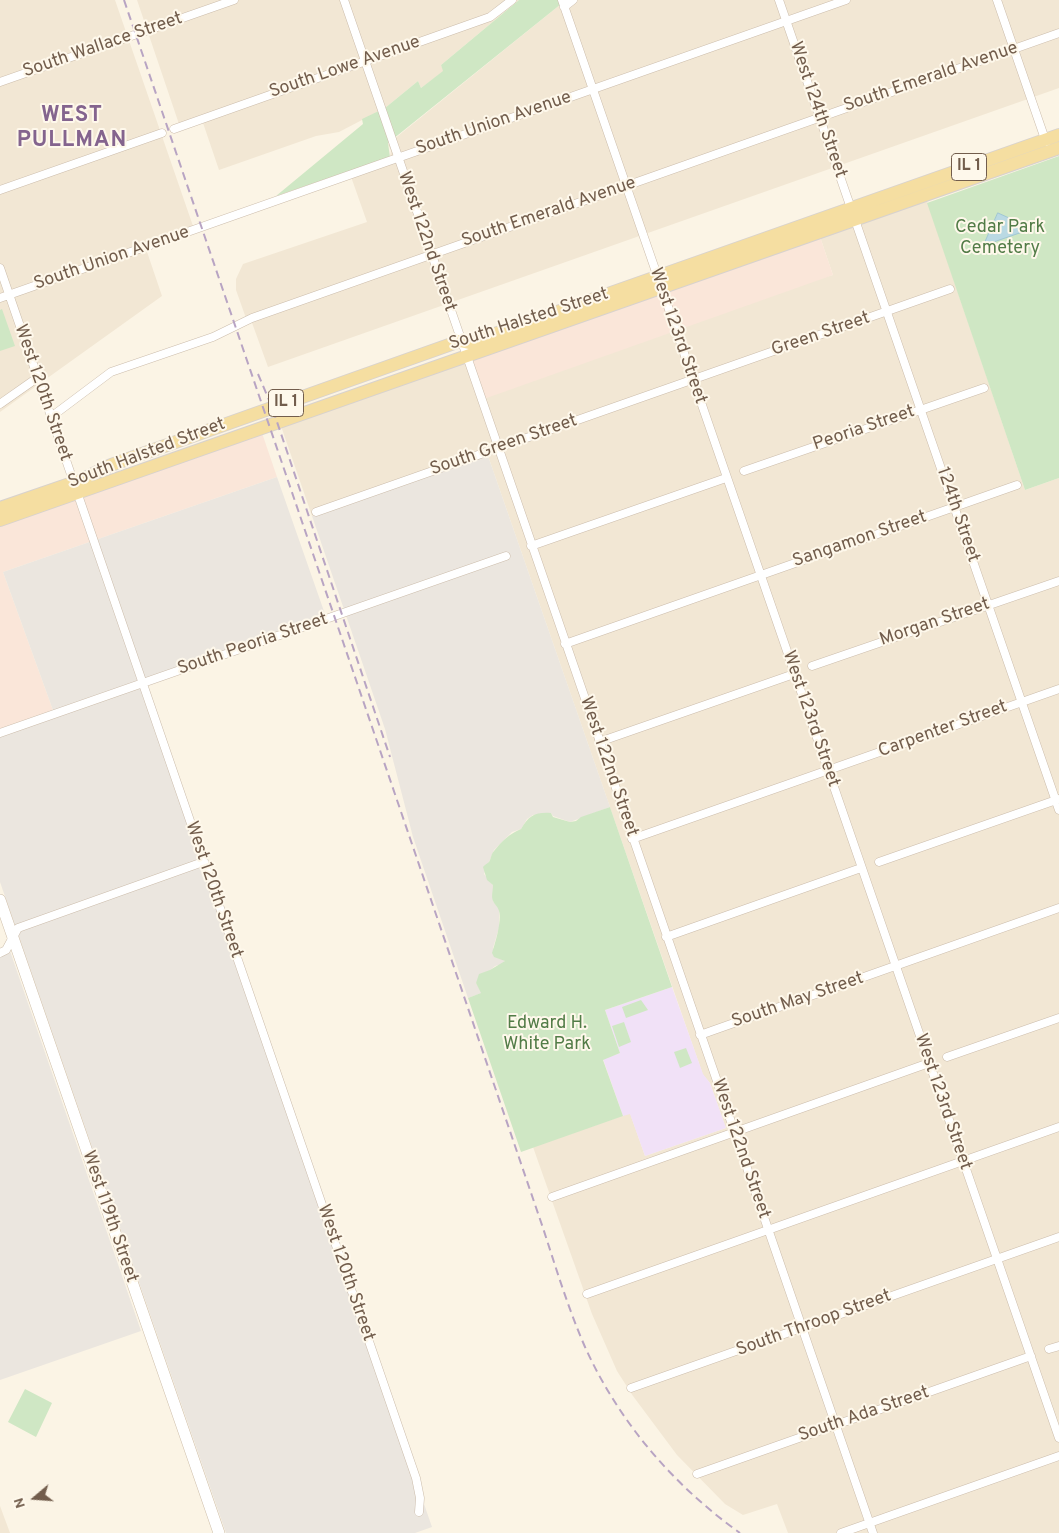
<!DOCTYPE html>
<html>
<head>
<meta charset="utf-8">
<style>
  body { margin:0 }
  #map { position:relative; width:1059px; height:1533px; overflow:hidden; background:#fbf4e5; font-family:Overpass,sans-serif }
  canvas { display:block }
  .north { position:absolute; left:10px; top:1473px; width:50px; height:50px; -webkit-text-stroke:4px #fef8eb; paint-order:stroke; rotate:252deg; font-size:14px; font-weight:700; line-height:20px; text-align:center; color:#725d4c }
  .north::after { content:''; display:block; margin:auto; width:18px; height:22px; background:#725d4c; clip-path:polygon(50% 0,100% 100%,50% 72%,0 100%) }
</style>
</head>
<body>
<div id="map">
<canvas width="1059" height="1533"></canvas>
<div class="north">N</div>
</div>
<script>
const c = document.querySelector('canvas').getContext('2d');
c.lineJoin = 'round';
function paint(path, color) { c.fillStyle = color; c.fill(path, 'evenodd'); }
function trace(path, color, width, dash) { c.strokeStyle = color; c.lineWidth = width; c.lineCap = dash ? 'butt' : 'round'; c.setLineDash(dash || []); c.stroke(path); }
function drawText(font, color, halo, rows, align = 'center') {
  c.font = font + ' Overpass,sans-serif'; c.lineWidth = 4; c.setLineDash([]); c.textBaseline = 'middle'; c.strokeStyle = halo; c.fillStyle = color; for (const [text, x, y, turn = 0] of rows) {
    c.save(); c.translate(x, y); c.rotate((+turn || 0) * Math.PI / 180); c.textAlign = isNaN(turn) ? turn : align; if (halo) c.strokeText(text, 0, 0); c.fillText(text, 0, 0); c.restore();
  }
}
paint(new Path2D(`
  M0,0H115L193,226L144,243L162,296L0,412Z
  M137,0H519L441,65L444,71L421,88L418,81L385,108L339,132L316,136L219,170L202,120L180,127Z
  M566,0H1059V88L268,367L251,320L247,321L236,290V279L243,264L367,222L349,171L390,157L391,151L388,144Z
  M927,201L1025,490L1059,478V1533H788L777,1504L743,1515L725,1504L677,1455L633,1396L617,1371L592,1314L533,1147L630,1113L645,1156L726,1128L710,1083L703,1075L487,453L312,516L281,426L468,362L833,275L820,237Z
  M0,1506L10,1533H0Z`), '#f2e7d4');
paint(new Path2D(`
  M820,237L833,275L481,400L468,362Z
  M262,433L277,477L3,572L54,713L0,732V526Z`), '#fae6d9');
paint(new Path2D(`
  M487,453L610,807L570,822L553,816L551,813L533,815L527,819L521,829L512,832L494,850L484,874L493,885V901L499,909V928L493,948L499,957L505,961L503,964L495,966L476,983L482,993L468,998L413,837L385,729L312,516Z
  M277,477L326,617L140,683L432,1527L415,1533H226L0,882V732L54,713L3,572Z
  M10,951L141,1331L0,1380V955Z`), '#ebe6df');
paint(new Path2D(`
  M672,987L703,1074L710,1083L726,1128L645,1156L630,1114L623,1116L603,1059L620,1053L605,1010Z`), '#f1e1f7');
paint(new Path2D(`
  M519,0H566L388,143L390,157L276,196L363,124L362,119L385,108L418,81L421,88L443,71L441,65Z
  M1059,156V478L1025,490L927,203Z
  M2,309L15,346L0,351V310Z
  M610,807L672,987L605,1010L620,1053L603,1060L623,1116L521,1152L468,998L481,993L476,983L479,974L490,970L505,961L494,957L492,953C495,944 502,921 499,911C498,907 495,905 493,901C491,896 493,891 493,885L487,880L483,867C484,865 487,864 489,862C491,859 491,854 494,851C502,841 509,834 521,829C529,815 536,812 551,813L553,817L570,822L576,821L581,817Z
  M641,1000L648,1010L626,1018L622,1007Z
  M624,1022L631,1042L619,1047L612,1026Z
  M686,1048L692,1063L680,1068L674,1052Z
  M25,1389L52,1403L36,1437L8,1422Z`), '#cfe7c4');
const water = new Path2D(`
  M998,213L1029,227L1031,229L985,245V242Z`);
paint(water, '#bad9e3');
trace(water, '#a1c7d4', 1);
const street = new Path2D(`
  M344,0L873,1533
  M562,0L1059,1438
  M779,0L1059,810
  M997,0L1046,142
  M564,7L573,0
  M0,82L234,0
  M174,129L490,17L512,0
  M0,190L162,133
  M0,268L416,1478L420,1498L419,1512
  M0,298L846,0
  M0,404L37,378
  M51,417L111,372L213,337L252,318L1059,33
  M744,471L984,388
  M316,512L950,289
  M531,546L726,478
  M565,644L1017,485
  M812,666L1059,581
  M0,733L506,556
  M599,742L794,674
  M632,839L1059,689
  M879,862L1059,799
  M666,937L861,868
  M0,953L6,950L18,928L203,862
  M700,1035L1059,908
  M947,1057L1059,1018
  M552,1197L929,1063
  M587,1294L1059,1127
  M1049,1349L1059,1346
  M631,1388L1059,1237
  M697,1474L1031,1356
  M841,1533L1059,1456`);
const secondary = new Path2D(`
  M0,900L219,1533`);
const primary = new Path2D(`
  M0,508L81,480L111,465L460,341L469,343L1059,135
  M0,520L1059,148`);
trace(street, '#ccbdac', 9);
trace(secondary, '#cebeaa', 12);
trace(primary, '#d8d2cd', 14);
trace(street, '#fff', 8);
trace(secondary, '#fff', 11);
trace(primary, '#f5dea1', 12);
trace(new Path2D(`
  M124,0L543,1228C556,1268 568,1308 585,1347C619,1422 673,1485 740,1533
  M258,374L272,407L390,757`), '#b8a4c3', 2, [8, 5]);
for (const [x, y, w] of [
  [969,167,35],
  [286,403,35]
]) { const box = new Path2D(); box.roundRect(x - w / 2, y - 13.5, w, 27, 4); c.fillStyle = '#fef8eb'; c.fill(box); trace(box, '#725d4c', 1); }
drawText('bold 16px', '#725d4c', null, [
  ["IL 1",969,167],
  ["IL 1",286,403]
]);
drawText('18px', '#725d4c', '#fef8eb', [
  ["South Wallace Street",103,46,-19],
  ["South Lowe Avenue",345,68,-19],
  ["South Emerald Avenue",931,78,-19],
  ["West 124th Street",817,110,71],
  ["South Union Avenue",494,124,-19],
  ["South Emerald Avenue",549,213,-19],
  ["West 122nd Street",426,242,71],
  ["South Union Avenue",112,259,-19],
  ["South Halsted Street",529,320,-18],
  ["Green Street",821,335,-19],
  ["West 123rd Street",677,336,71],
  ["West 120th Street",42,393,71],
  ["Peoria Street",864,429,-19],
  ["South Green Street",504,446,-19],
  ["South Halsted Street",147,454,-21],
  ["124th Street",957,515,71],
  ["Sangamon Street",860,540,-19],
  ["Morgan Street",935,623,-19],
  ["South Peoria Street",253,645,-19],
  ["West 123rd Street",810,719,71],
  ["Carpenter Street",943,730,-20],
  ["West 122nd Street",608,767,71],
  ["West 120th Street",213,890,71],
  ["South May Street",798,1001,-19],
  ["West 123rd Street",942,1102,71],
  ["West 122nd Street",740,1149,71],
  ["West 119th Street",109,1217,71],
  ["West 120th Street",345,1273,71],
  ["South Throop Street",814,1324,-20],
  ["South Ada Street",864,1415,-19]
]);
drawText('18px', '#527c47', '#fef8eb', [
  ["Cedar Park",1000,228],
  ["Cemetery",1000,249],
  ["Edward H.",547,1024],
  ["White Park",547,1045]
]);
c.letterSpacing = '1px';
drawText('bold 22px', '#84648e', '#fef8eb', [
  ["WEST",72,117],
  ["PULLMAN",72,142]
]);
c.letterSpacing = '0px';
</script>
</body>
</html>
